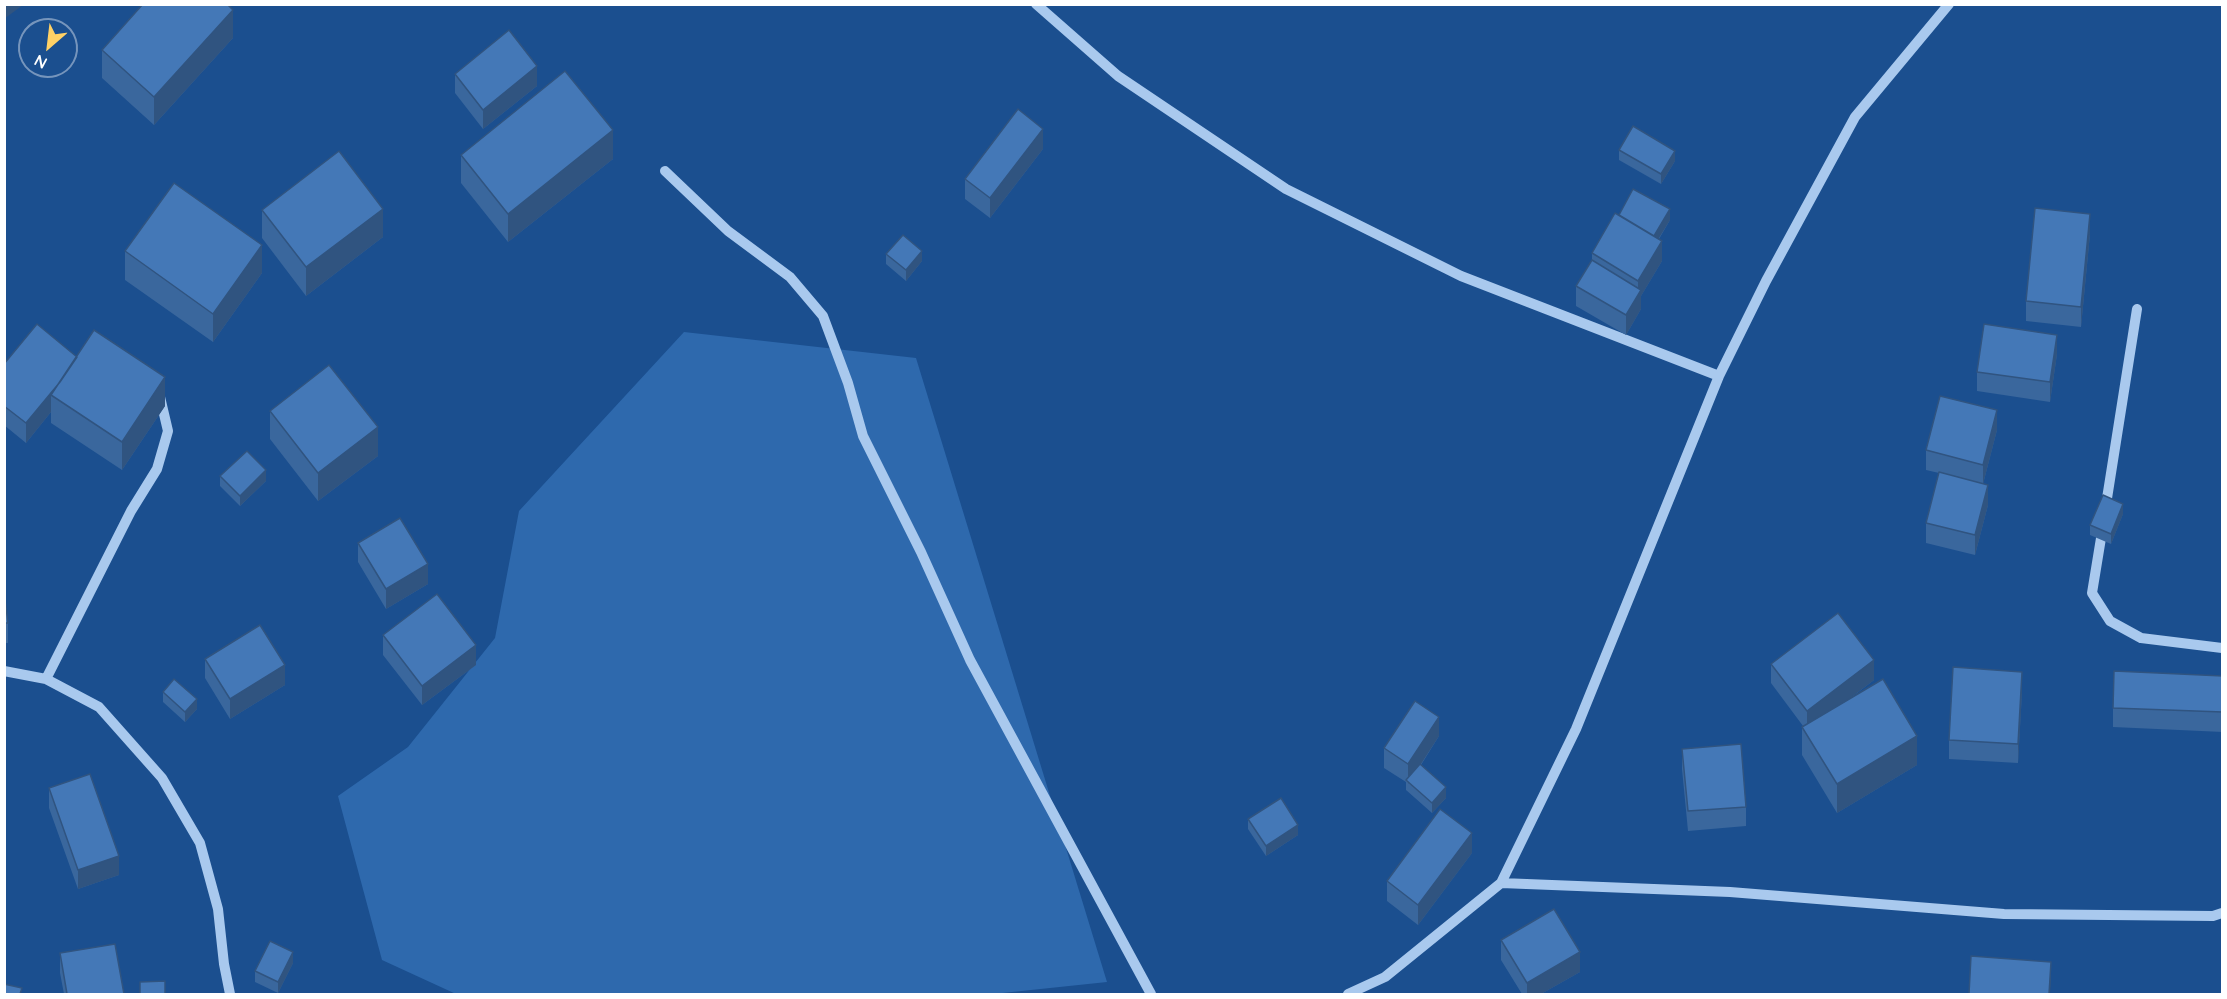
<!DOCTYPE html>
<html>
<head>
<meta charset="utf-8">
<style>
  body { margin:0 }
  #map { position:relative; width:2227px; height:999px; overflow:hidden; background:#1b4f8f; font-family:Quicksand,sans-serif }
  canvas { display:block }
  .frame { position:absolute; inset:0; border:6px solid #fff; pointer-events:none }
  .north { position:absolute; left:18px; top:18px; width:60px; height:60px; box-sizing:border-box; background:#1b4f8f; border:2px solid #7695bc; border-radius:50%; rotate:208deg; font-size:16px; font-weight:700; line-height:24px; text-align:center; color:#fff }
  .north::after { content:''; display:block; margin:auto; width:21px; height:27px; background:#ffd166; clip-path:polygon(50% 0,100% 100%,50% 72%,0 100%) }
</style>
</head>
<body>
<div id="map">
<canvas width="2227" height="999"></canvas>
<div class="frame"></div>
<div class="north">N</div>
</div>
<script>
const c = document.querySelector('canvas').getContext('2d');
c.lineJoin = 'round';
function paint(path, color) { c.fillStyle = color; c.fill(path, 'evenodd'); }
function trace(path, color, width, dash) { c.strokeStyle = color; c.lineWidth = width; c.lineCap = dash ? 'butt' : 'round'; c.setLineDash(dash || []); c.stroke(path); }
paint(new Path2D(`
  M684,332L916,358L1107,982L993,994H456L382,960L338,796L408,747L495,638L519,511Z`), '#2e69ad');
trace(new Path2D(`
  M1036,4L1118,76L1286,189L1461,276L1719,376
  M665,171L728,231L790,277L823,316L848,383L863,436L921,552L970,660L1151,994
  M2105,511L2137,309
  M2103,526L2092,593L2110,621L2141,638L2222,648
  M4,671L46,679L99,707L162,778L200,843L218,909L224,964L230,994
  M46,679L131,511L157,469L168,431L160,397
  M1501,883L1730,892L2004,914L2213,916L2222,913
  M1348,994L1385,977L1501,883L1576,729L1719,376L1766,281L1855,117L1949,4`), '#a9c9ee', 10);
paint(new Path2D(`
  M233,38L154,125L102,78V50Z
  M455,74L537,86L483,129L455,93Z
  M1043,149L990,218L965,199V179Z
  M1619,150L1675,161L1661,184L1619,160Z
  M461,155L613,159L508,242L461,183Z
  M262,210L383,237L306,296L262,238Z
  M1670,220L1659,239L1662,261L1641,296V309L1626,335L1576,306V286L1592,260V253Z
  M2090,234L2081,327L2026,321V301Z
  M125,251L262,273L213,342L125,280Z
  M886,254L922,261L906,281L886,264Z
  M2057,354L2050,402L1977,391V372Z
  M77,357L165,406L122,470L51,423V412L26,443L4,425V364Z
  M270,411L378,456L318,501L270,439Z
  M1997,430L1983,484L1988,505L1975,555L1926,543V523L1939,473L1926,470V450Z
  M220,476L266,481L240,506L220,486Z
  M2123,514L2111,544L2090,535V525Z
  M358,543L428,584L386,609L358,562Z
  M4,592L8,623V643H4Z
  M383,635L476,665L422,705L383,655Z
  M205,659L285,685L230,719L205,678Z
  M1771,664L1874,680L1848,700L1917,765L1837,813L1802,755V727L1803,726L1771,683Z
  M2223,676V732L2113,727V708Z
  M163,692L197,709L185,722L163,702Z
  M2022,692L2018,763L1949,759V740Z
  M1439,736L1421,765L1446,798L1432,813L1406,790V782L1384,768V748Z
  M1682,749L1746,807V826L1688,831L1682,769Z
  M49,788L119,875L78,889L49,808Z
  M1248,819L1298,835L1266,856L1248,829Z
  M1472,853L1418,925L1387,901V881Z
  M1501,940L1580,972L1541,994H1522L1501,960Z
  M60,953L124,994H64L60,973Z
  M293,963L278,993L255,982V971Z`), '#3a679d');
paint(new Path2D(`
  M4,4H23V5L4,19Z
  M233,10V38L154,125V97Z
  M537,66V86L483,129V110Z
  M1043,129V149L990,218V198Z
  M613,130V159L508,242V214Z
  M1675,151V161L1661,184V174Z
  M383,209V237L306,296V267Z
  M1670,209V220L1654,246V236Z
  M2090,214V234L2081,327V307Z
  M1662,241V261L1641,296V309L1626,335V315L1638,294V281Z
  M262,245V273L213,342V314Z
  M922,251V261L906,281V270Z
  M2057,335V354L2050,402V382Z
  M79,359L51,395V412L26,443V423Z
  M165,377V406L122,470V442Z
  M1997,410V430L1983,484V465Z
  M378,427V456L318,501V473Z
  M266,470V481L240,506V496Z
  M1988,485V505L1975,555V535Z
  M2123,504V514L2111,544V534Z
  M428,564V584L386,609V589Z
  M476,645V665L422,705V686Z
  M1874,660V680L1807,731V711Z
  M285,665V685L230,719V699Z
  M2022,672V692L2018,763V744Z
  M197,699V709L185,722V712Z
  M1439,717V736L1408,784V764Z
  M1917,736V765L1837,813V784Z
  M1446,787V798L1432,813V803Z
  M1298,825V835L1266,856V846Z
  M1472,833V853L1418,925V905Z
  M119,856V875L78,889V870Z
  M293,952V963L278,993V982Z
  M1580,952V972L1541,994H1527V983Z
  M2051,962V981L2050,994H2049Z`), '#305480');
const building = new Path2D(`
  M143,4H227L233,10L154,97L102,50Z
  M509,30L537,66L483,110L455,74Z
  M565,71L613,130L508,214L461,155Z
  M1018,109L1043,129L990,198L965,179Z
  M1633,126L1675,151L1661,174L1619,150Z
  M339,151L383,209L306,267L262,210Z
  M174,183L262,245L213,314L125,251Z
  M1633,189L1670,209L1654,236L1619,215Z
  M2035,208L2090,214L2081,307L2026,301Z
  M1615,213L1662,241L1638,281L1592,253Z
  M903,235L922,251L906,270L886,254Z
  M1592,260L1641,290L1626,315L1576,286Z
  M37,324L77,357L60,382L26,423L4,406V364Z
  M1984,324L2057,335L2050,382L1977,372Z
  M94,330L165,377L122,442L51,395Z
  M329,365L378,427L318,473L270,411Z
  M1940,396L1997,410L1983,465L1926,450Z
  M247,451L266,470L240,496L220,476Z
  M1939,472L1988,485L1975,535L1926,523Z
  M2103,495L2123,504L2111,534L2090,525Z
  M400,518L428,564L386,589L358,543Z
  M4,592L8,623H4Z
  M437,594L476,645L422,686L383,635Z
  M1838,613L1874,660L1807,711L1771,664Z
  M260,625L285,665L230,699L205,659Z
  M1953,667L2022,672L2018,744L1949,740Z
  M2114,671L2223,676V712L2113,708Z
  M174,679L197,699L185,712L163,692Z
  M1883,679L1917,736L1837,784L1802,727Z
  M1415,701L1439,717L1408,764L1384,748Z
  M1741,744L1746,807L1688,811L1682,749Z
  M1420,764L1446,787L1432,803L1406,780Z
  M90,774L119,856L78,870L49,788Z
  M1281,798L1298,825L1266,846L1248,819Z
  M1440,809L1472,833L1418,905L1387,881Z
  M1554,909L1580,952L1527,983L1501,940Z
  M270,941L293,952L278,982L255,971Z
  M115,944L124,994H67L60,953Z
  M1971,956L2051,962L2049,994H1969Z
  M165,981V994H140V982Z
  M4,984L22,988L20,994H4Z`);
paint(building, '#4478b7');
trace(building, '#305480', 1.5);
</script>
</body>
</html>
